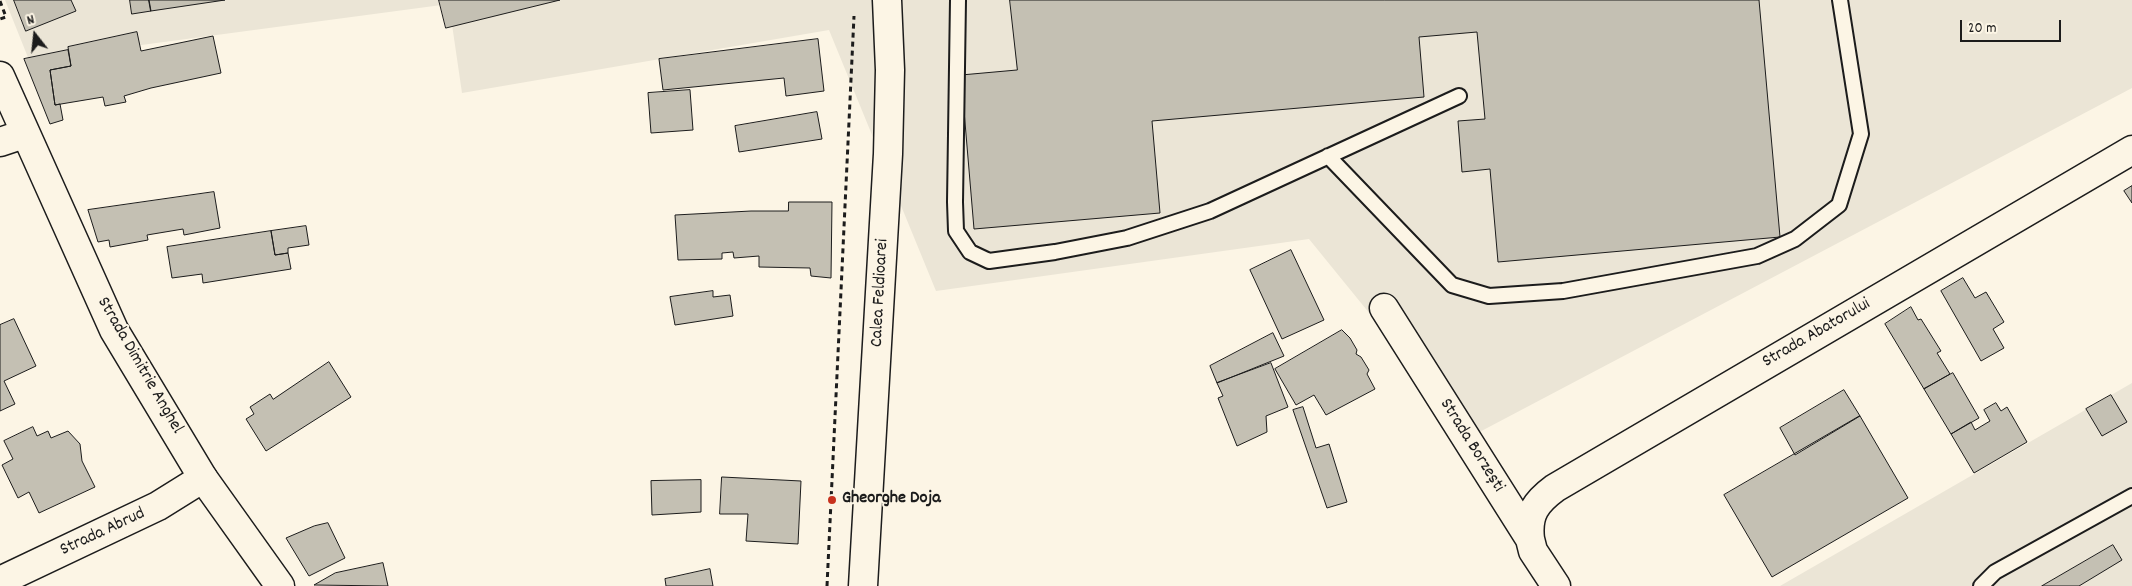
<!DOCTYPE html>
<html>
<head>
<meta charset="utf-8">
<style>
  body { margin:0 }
  #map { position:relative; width:2132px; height:586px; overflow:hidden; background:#fcf5e5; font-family:Dekko,sans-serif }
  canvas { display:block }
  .north { position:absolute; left:10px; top:10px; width:50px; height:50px; -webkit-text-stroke:4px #fcf5e5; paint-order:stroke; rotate:344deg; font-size:14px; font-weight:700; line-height:20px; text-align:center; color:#1c1c1c }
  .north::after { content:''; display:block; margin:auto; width:18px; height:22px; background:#1c1c1c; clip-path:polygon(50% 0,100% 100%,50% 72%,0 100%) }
  .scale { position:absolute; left:1960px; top:20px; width:101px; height:22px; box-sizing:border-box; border:2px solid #1c1c1c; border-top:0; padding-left:6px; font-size:15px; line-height:18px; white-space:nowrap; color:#1c1c1c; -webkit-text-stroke:4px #fcf5e5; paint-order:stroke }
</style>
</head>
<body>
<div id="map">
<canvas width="2132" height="586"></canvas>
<div class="north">N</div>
<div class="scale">20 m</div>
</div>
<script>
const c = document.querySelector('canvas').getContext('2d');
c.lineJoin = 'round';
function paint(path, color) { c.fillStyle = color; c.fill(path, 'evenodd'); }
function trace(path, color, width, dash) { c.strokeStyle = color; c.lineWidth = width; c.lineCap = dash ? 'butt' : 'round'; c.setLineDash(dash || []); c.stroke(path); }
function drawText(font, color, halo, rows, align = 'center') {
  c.font = font + ' Dekko,sans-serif'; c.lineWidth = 4; c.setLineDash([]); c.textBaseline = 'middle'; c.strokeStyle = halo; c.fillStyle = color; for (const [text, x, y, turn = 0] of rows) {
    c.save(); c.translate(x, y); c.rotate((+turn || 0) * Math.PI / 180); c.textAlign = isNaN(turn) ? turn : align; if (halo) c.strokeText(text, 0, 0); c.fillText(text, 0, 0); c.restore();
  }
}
paint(new Path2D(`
  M5,0H2132V88L1470,437L1309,239L936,291L829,30L462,93L449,4L29,60Z
  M2132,383V586H1780Z`), '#ebe5d6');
const building = new Path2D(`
  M14,0H71L76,11L26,31Z
  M130,0H149L151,11L132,14Z
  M149,0H225L151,11Z
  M439,0H560L446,28Z
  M1010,0H1759L1780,237L1498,262L1490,169L1462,172L1458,121L1485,119L1477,32L1419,37L1424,97L1152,121L1160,213L974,229L961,75L1017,70Z
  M137,32L141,51L213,36L221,73L151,88L124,96L126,102L105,106L103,97L55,105L50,70L71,66L68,47Z
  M818,39L824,91L786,96L784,78L663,90L659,59Z
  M68,50L71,66L50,70L55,105L60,104L63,120L50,124L24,59Z
  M690,90L693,130L651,133L648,93Z
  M817,112L822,139L739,152L735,126Z
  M2132,186V203L2124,191Z
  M214,192L220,228L184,235L183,229L147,235L148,240L110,247L109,240L98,242L88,210Z
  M789,202H832L831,278L811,276L810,268L759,267V256L734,258L733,252L722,253V259L678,260L675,215L751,211H788Z
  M306,226L309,245L288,248V253L275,255L271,231Z
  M271,231L275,255L288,253L291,269L203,283L202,274L172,278L167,247Z
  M1291,250L1324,320L1282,339L1250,270Z
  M1963,278L1975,298L1986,292L2004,322L1993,329L2004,348L1981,361L1941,291Z
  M713,291V297L730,295L733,316L675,325L670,297Z
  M1911,307L1918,320L1921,319L1941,351L1937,353L1950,374L1924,389L1885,324Z
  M14,319L36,366L4,381L15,404L0,411V325Z
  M1342,330L1350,338L1357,350L1356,354L1361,357L1369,370L1367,374L1375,389L1326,415L1314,395L1296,405L1275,369Z
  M1273,333L1284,356L1217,383L1210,366Z
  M329,362L351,397L266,451L246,419L254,414L250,407L270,394L273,399Z
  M1271,363L1288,407L1266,416L1267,432L1237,446L1218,398L1223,396L1217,383Z
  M1953,373L1979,418L1951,434L1924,389Z
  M1844,390L1860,416L1795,455L1780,428Z
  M2111,395L2127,422L2102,436L2086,409Z
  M1996,403L2001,411L2007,407L2027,442L1974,473L1951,434L1971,422L1975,430L1990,421L1984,410Z
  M1303,407L1316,448L1329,444L1347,502L1327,508L1293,410Z
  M1860,416L1908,498L1772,577L1724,495Z
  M33,427L37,436L48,431L51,438L68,431L80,444L82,461L95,487L39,513L29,492L18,498L2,465L13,459L4,441Z
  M722,477L801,481L798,544L746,541L748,514H720Z
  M701,480V512L652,515L651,481Z
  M328,523L345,558L309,576L286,538L314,526Z
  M2113,545L2122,560L2079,586H2042Z
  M383,563L388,586L314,585L335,573Z
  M710,569L713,586H666L665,579Z`);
paint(building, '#c4c0b3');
trace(building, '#1c1c1c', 1);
const service = new Path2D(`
  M958,0L955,202L956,231L970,252L989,261L1055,252L1127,238L1210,211L1459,96
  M1328,156L1452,285L1489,296L1563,291L1757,256L1795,239L1839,205L1861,134L1840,0
  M1981,586L1995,572L2132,496`);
const minor = new Path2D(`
  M0,142L24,134
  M1384,308L1530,539L1533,551L1556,586
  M1530,539C1527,514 1536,502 1555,488L2132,150
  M0,581L158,506L203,478`);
const tertiary = new Path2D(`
  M0,76L114,330L203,478L280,586`);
const secondary = new Path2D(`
  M863,586L888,154L890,70L887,0`);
trace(service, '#1c1c1c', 18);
trace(minor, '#1c1c1c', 31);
trace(tertiary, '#1c1c1c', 31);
trace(secondary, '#1c1c1c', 31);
trace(new Path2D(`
  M0,1L6,17L0,19
  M827,586L854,16`), '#1c1c1c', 3, [5, 4]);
trace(service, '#fcf5e5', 14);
trace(minor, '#fcf5e5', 28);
trace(tertiary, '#fcf5e5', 28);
trace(secondary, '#fcf5e5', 28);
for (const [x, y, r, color] of [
  [832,500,5,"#c8321e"]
]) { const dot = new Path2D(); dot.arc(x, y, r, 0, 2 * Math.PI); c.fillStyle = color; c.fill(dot); trace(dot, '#fcf5e5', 2); }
drawText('18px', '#1c1c1c', '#fcf5e5', [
  ["Calea Feldioarei",881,293,-87],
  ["Strada Abatorului",1817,334,-30],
  ["Strada Dimitrie Anghel",139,366,60],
  ["Strada Borzești",1471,446,58],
  ["Strada Abrud",103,533,-25]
]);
drawText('bold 18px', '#1c1c1c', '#fcf5e5', [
  ["Gheorghe Doja",842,500]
], 'left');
</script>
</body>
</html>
